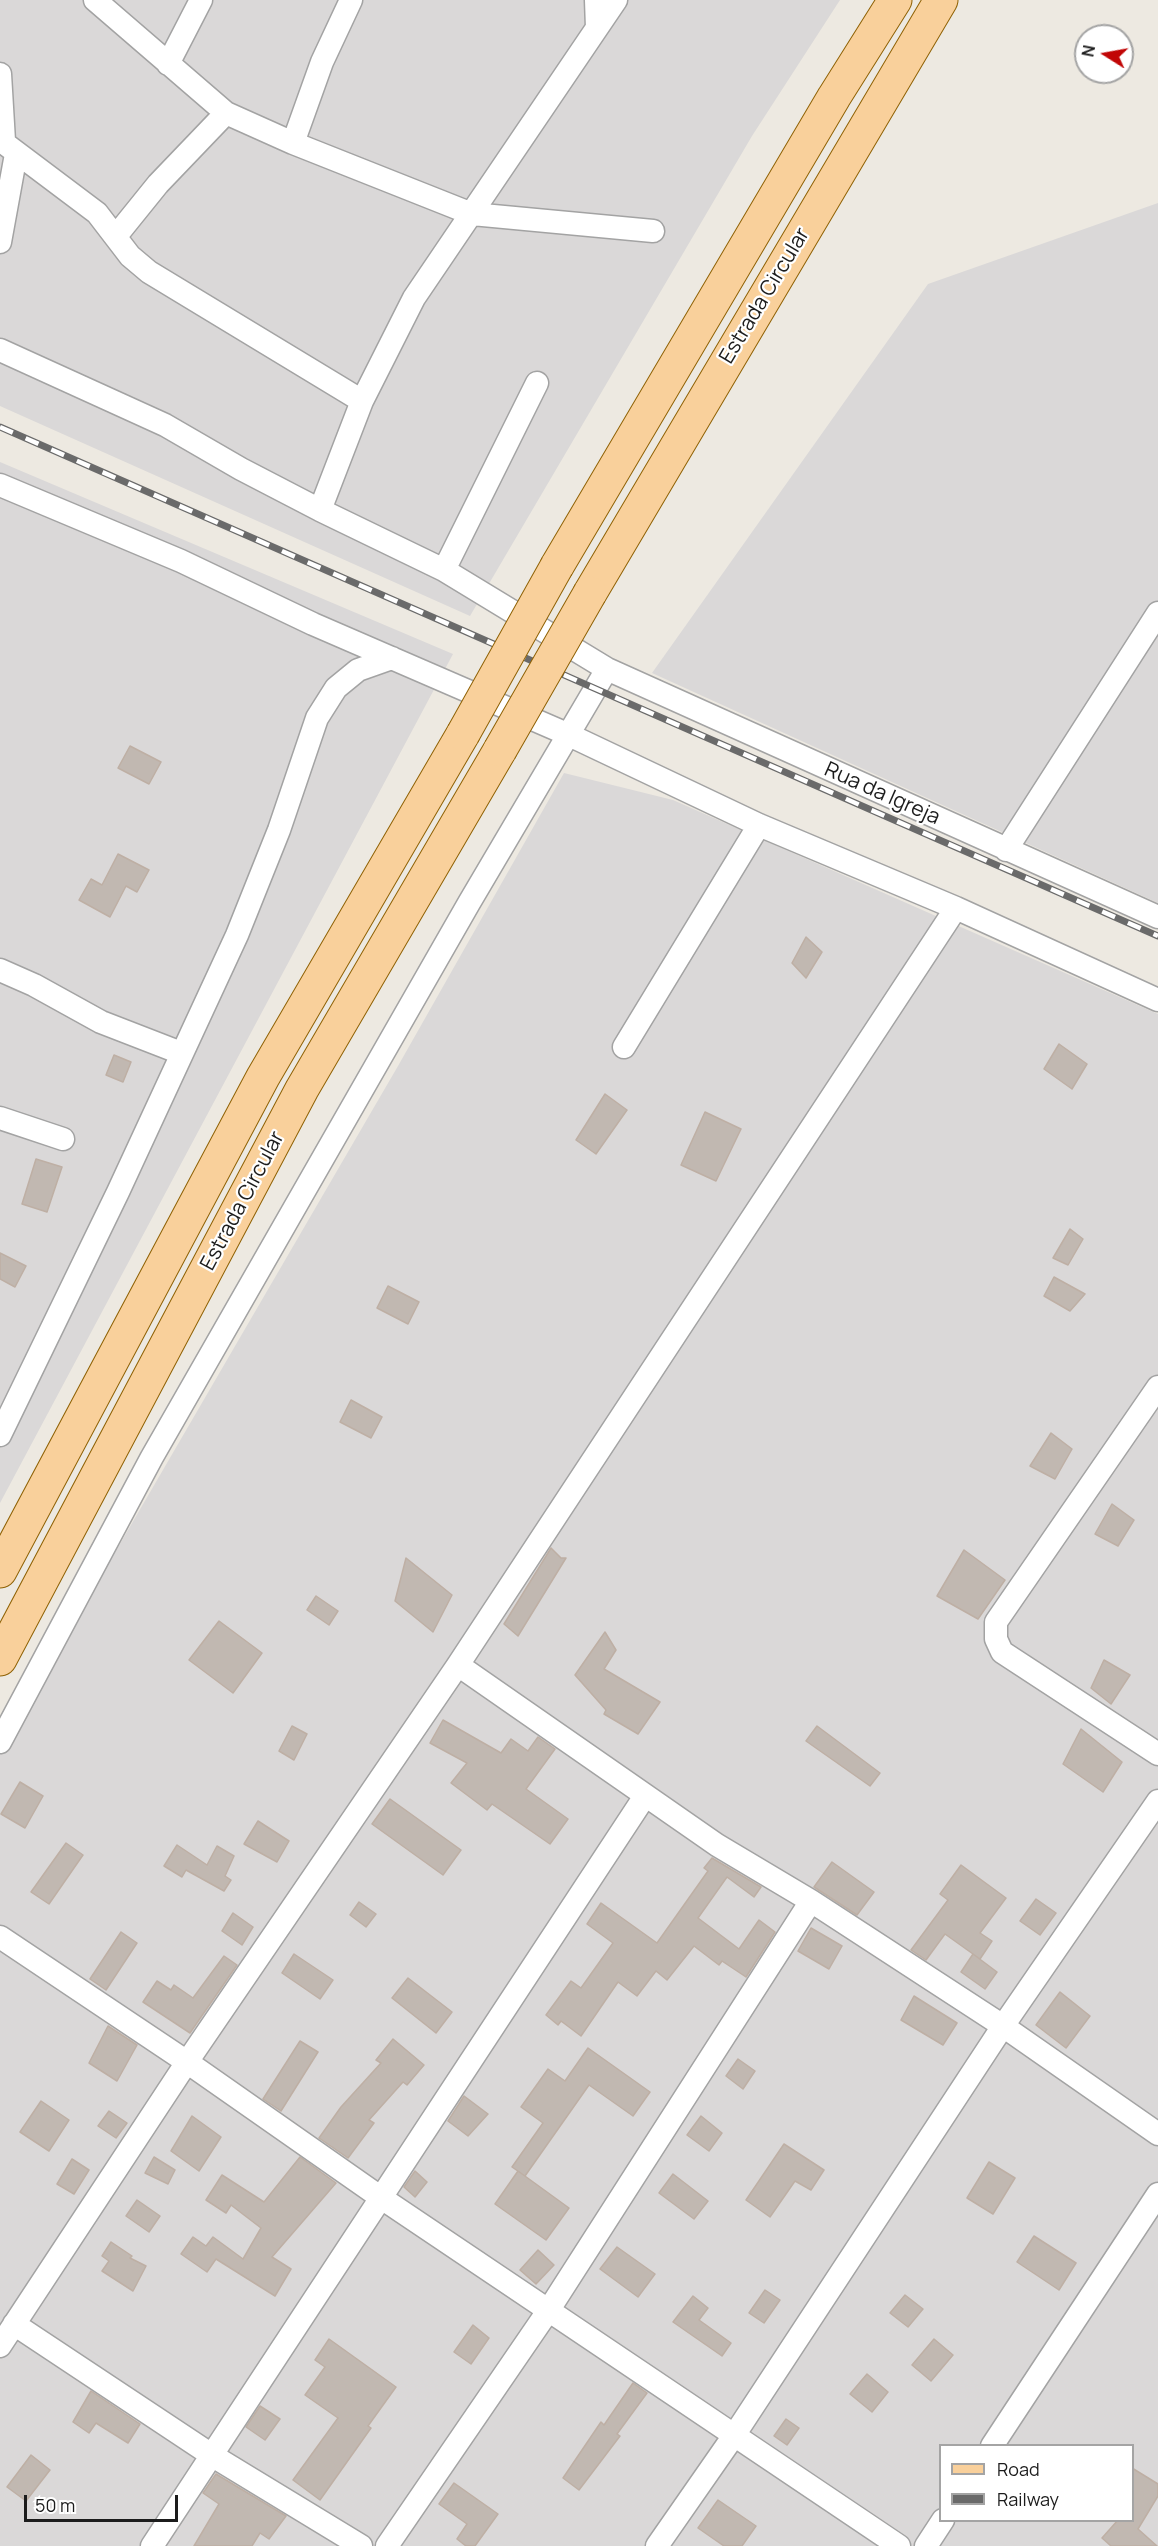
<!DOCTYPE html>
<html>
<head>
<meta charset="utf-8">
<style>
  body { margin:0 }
  #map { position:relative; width:1158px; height:2546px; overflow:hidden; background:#ede9e1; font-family:Manrope,sans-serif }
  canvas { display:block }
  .legend { position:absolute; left:939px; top:2444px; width:195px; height:78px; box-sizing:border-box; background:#fff; border:2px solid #a4a4a4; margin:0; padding:8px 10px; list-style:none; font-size:18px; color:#1c1c1c }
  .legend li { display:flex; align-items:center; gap:12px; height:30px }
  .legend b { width:30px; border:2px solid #a4a4a4 }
  .north { position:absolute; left:1074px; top:24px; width:60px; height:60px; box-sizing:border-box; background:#fff; border:2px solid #a4a4a4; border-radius:50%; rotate:281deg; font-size:16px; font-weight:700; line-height:24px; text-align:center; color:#1c1c1c }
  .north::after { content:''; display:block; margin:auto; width:21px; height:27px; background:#c10606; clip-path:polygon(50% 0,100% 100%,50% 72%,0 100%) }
  .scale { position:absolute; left:24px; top:2495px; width:154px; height:27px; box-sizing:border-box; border:3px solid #1c1c1c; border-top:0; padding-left:8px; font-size:18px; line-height:21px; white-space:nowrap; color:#1c1c1c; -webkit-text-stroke:4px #fff; paint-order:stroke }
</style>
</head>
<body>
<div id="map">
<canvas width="1158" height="2546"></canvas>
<ul class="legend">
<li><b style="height:8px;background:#f9d09b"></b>Road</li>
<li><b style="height:8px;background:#6a6a6a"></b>Railway</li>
</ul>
<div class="north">N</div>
<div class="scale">50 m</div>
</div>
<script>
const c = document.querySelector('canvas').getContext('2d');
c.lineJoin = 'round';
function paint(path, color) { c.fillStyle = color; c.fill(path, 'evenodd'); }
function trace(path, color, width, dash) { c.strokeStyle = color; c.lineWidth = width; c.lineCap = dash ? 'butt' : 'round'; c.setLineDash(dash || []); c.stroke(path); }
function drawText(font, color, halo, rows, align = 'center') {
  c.font = font + ' Manrope,sans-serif'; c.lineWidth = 4.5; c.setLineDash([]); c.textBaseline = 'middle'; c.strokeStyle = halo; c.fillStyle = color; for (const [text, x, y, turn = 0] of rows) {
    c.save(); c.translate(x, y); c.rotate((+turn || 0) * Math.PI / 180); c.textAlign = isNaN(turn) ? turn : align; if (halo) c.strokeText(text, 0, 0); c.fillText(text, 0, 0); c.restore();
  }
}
paint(new Path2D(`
  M0,0H840L752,136L470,616L0,406Z
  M1158,203V903L652,673L928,284Z
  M0,462L453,654L0,1503Z
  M564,773L673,800L1158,1014V2546H0V1750L398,1066ZM940,2446H1132V2520H940Z`), '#dad8d8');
const building = new Path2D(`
  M130,746L161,762L149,784L118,768Z
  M118,854L149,870L137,892L126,886L110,917L79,900L91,879L102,885Z
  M806,937L822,952L806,978L792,963Z
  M1059,1044L1087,1064L1072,1089L1044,1069Z
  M114,1055L131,1062L123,1082L106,1075Z
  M605,1094L627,1110L596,1154L576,1140Z
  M705,1112L741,1129L716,1181L681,1165Z
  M36,1159L62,1167L47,1212L22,1204Z
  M1070,1229L1083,1239L1068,1265L1053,1258Z
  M0,1253L26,1266L15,1287L0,1279Z
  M1054,1277L1085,1294L1070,1311L1044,1296Z
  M388,1286L419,1302L408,1324L377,1308Z
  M351,1400L382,1417L371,1438L340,1422Z
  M1051,1433L1072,1449L1055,1479L1030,1466Z
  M1112,1504L1134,1520L1118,1546L1095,1534Z
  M551,1548L561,1558H566L518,1636L504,1624Z
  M964,1550L1005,1580L978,1619L937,1596Z
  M406,1558L452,1595L433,1632L395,1601Z
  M316,1596L338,1611L329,1625L307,1610Z
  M219,1621L262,1653L233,1693L189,1660Z
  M605,1632L616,1650L604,1669L660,1702L638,1734L604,1714L606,1710L575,1675Z
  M1104,1660L1130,1675L1111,1704L1091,1688Z
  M443,1720L501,1753L511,1739L528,1751L538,1737L555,1749L526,1789L568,1819L550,1844L492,1804L487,1810L451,1783L467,1763L430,1743Z
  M292,1726L307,1734L294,1760L279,1751Z
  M817,1726L880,1773L870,1786L806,1741Z
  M1081,1729L1122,1762L1103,1792L1063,1764Z
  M20,1782L43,1796L25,1828L1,1814Z
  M390,1799L461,1850L443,1875L372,1824Z
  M258,1821L289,1841L277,1862L244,1844Z
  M66,1843L83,1855L49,1904L31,1892Z
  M177,1845L207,1865L217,1846L234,1856L225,1876L231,1880L224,1891L186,1870L182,1877L164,1866Z
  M712,1858L761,1887L754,1897L727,1877L698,1918L739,1949L759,1920L775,1932L746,1977L722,1961L719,1965L694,1946L667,1980L656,1971L637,1996L618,1982L581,2036L561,2021L558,2025L546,2015L571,1981L581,1988L613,1943L587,1924L601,1903L657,1943L708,1871L704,1868Z
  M832,1862L874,1892L857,1915L814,1887Z
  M961,1865L1006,1898L980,1933L992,1941L980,1959L945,1934L926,1960L911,1950L948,1900L940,1894Z
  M1036,1899L1056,1913L1040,1935L1020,1921Z
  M359,1902L376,1914L366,1927L350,1915Z
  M233,1913L253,1927L242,1945L222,1931Z
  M811,1928L842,1946L829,1969L798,1951Z
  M121,1932L137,1943L106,1990L90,1979Z
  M294,1954L333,1980L320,1999L282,1973Z
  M973,1954L997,1972L985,1989L961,1972Z
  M224,1956L237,1965L190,2033L143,2002L157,1981L171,1990L174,1985L193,1998Z
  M408,1978L452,2012L436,2033L392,1998Z
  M1060,1992L1090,2016L1066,2048L1036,2025Z
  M914,1996L957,2023L943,2045L901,2020Z
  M108,2026L137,2045L117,2081L89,2063Z
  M393,2039L424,2065L407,2085L403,2082L369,2120L374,2123L348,2158L319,2138L341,2107L381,2063L376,2060Z
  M300,2041L318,2052L281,2111L263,2099Z
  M588,2048L650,2092L633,2116L589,2085L525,2176L512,2167L543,2123L521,2107L548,2069L565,2081Z
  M738,2059L755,2071L743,2089L726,2076Z
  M464,2096L488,2114L468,2136L448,2121Z
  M41,2101L69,2120L49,2151L20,2132Z
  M109,2111L127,2123L116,2138L98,2126Z
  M192,2116L221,2137L199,2171L171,2151Z
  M701,2116L722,2133L709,2151L687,2135Z
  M784,2144L824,2170L811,2190L795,2181L770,2217L746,2200Z
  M154,2157L175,2170L168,2184L145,2173Z
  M300,2157L336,2183L272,2257L291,2269L275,2296L216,2259L207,2272L181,2254L193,2237L206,2246L213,2237L243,2259L261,2228L231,2205L226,2213L206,2200L222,2175L264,2202Z
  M72,2159L89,2170L74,2194L57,2184Z
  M989,2162L1015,2178L993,2214L967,2198Z
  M415,2171L427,2182L415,2197L404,2187Z
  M518,2171L569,2208L546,2240L495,2204Z
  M673,2174L708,2201L694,2219L659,2193Z
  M137,2200L160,2216L149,2232L126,2216Z
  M1034,2236L1076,2263L1059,2290L1017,2262Z
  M111,2242L132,2256L130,2258L146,2266L133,2291L102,2271L109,2261L102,2256Z
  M617,2247L655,2274L638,2297L600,2269Z
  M538,2250L554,2265L536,2284L520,2270Z
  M765,2290L780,2300L764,2323L749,2313Z
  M905,2295L923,2309L908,2327L890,2313Z
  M693,2296L708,2308L699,2320L731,2343L722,2356L673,2322Z
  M473,2325L489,2338L471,2364L454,2352Z
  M329,2339L396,2387L368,2426L371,2428L320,2500L293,2480L338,2418L305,2395L325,2367L315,2360Z
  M934,2339L953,2355L931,2381L912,2365Z
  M867,2374L888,2392L872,2412L850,2394Z
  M633,2383L647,2393L617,2434L620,2436L579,2490L563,2478L601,2422L604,2425Z
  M91,2391L140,2424L128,2443L96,2423L89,2433L73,2422Z
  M260,2406L280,2419L265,2440L246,2427Z
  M786,2419L799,2428L787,2445L774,2436Z
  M31,2455L50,2470L26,2501L7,2487Z
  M1132,2468L1158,2484V2496L1138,2529L1157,2546H1111L1102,2538L1118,2520H1132Z
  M216,2474L286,2516L269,2539L260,2533L252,2546H194L219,2504L203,2493Z
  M454,2483L498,2514L475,2546H466L457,2539L467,2524L439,2504Z
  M718,2500L756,2526L742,2546H724L698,2528Z`);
paint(building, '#c1b8b1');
trace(building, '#beafa4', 1.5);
const minor = new Path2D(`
  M95,0L226,113L293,143L472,214L653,231
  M597,28L616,0
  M168,64L201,0
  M0,74L4,141
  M0,140L97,213L130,256L149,272L362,401
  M293,143L322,62L351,0
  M116,236L158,184L226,113
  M0,242L16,154
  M0,350L165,425L241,469L320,510L444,570L607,669L1158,917
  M0,485L181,561L313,624L567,734L759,825L956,908L1158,1000
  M320,510L362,401L414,298L597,28L596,0
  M444,570L537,383
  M1006,850L1158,613
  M0,970L34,985L101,1022L181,1053
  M624,1047L759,825
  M0,1118L63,1139
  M1158,1387L996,1622V1639L1002,1652L1158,1754
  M0,1435L118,1192L237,935L279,830L317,718L336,688L358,670L392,658
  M458,1665L717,1845L811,1901L1003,2026L1158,2134
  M0,1742L152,1457L469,903L607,669
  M0,1937L187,2062L380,2197L899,2546
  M14,2324L213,2456L361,2546
  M0,2346L187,2062L458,1665L956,908
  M992,2446L1158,2194
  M152,2546L645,1796
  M387,2546L548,2311L811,1901
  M657,2546L735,2434L1003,2026L1158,1801
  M926,2546L943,2520`);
const primary = new Path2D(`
  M557,566L834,97L895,0
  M590,593L941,0
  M0,1571L263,1077L463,734
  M0,1659L302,1089L500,750`);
trace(minor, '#a3a3a3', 25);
trace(primary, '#8f6104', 35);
trace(minor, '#fff', 22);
trace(primary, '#f9d09b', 33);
const rail = new Path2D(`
  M0,427L1158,936`);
trace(rail, '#6a6a6a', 7);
trace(rail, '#fff', 4.5, [14]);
const primaryBridge = new Path2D(`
  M463,734L557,566
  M500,750L590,593`);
trace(primaryBridge, '#8f6104', 35, []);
trace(primaryBridge, '#f9d09b', 33);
drawText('21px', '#1c1c1c', '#fff', [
  ["Estrada Circular",765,296,-59],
  ["Rua da Igreja",882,794,24],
  ["Estrada Circular",243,1201,-62]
]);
</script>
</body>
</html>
